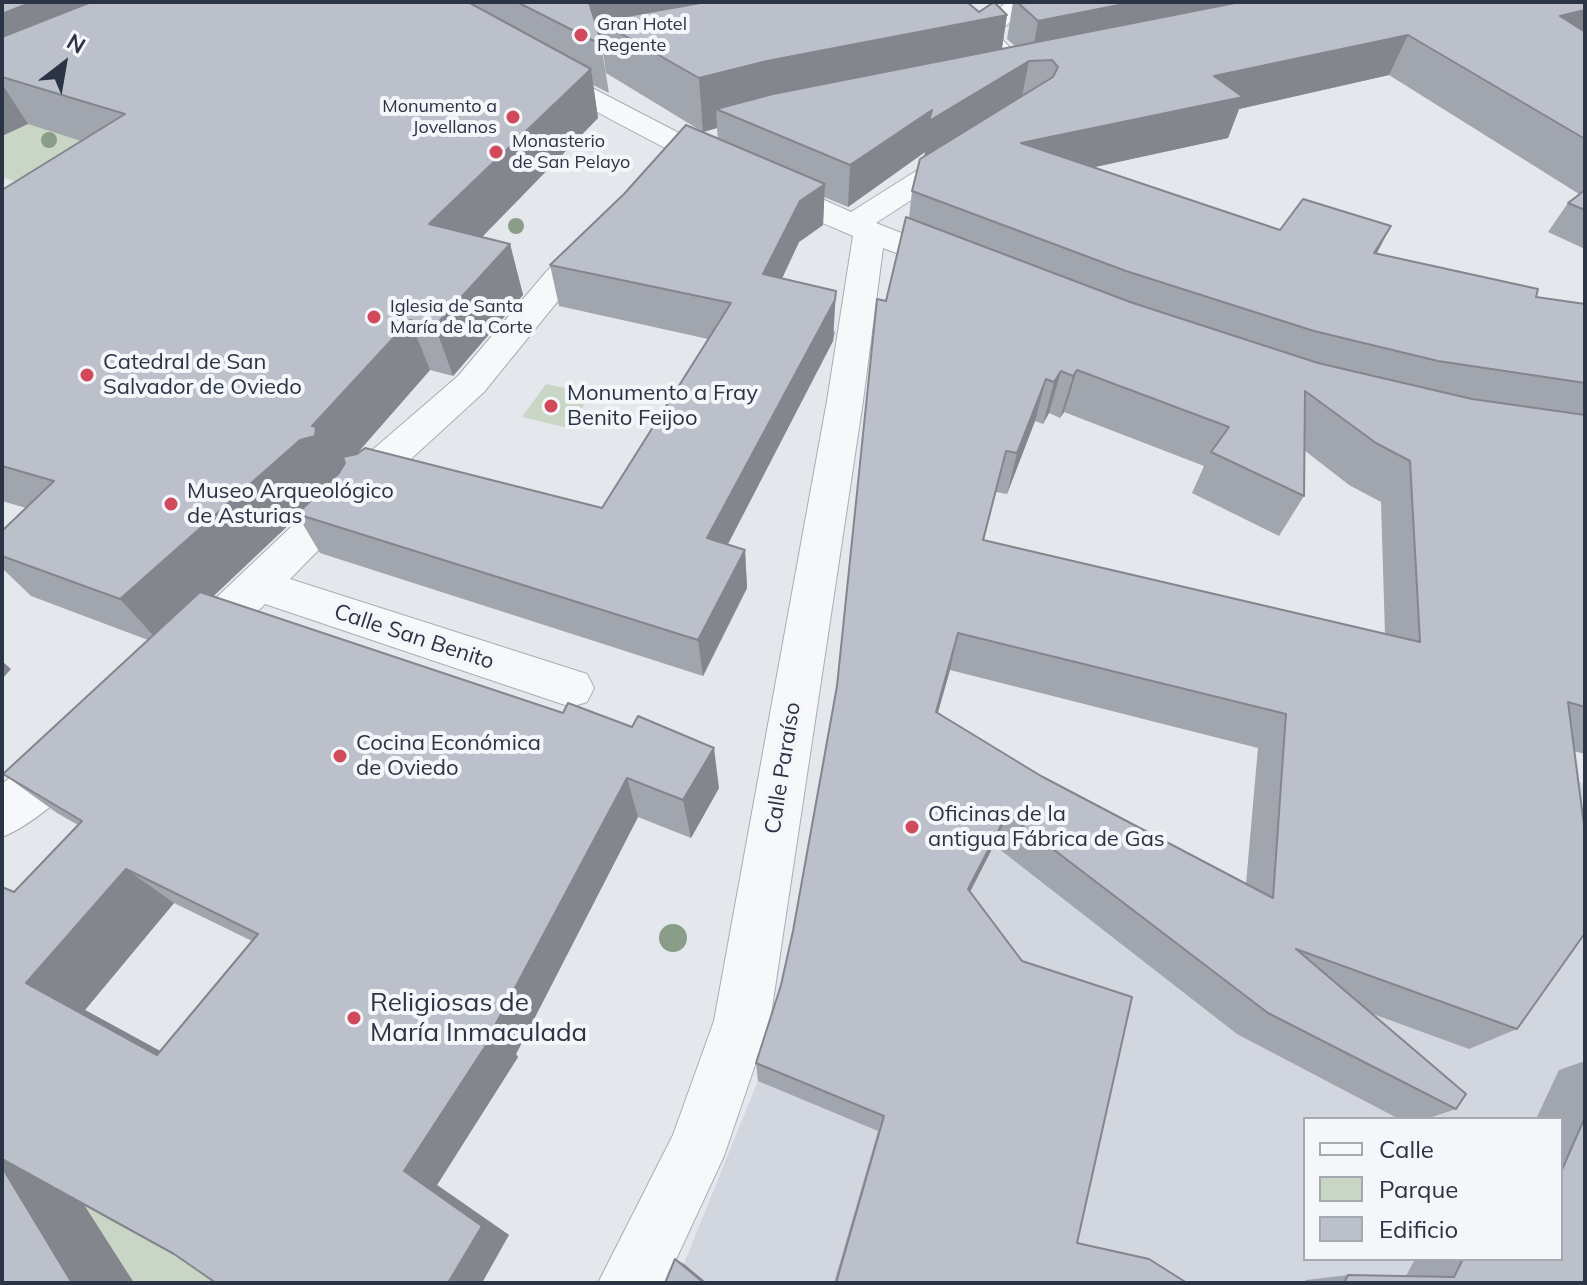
<!DOCTYPE html>
<html>
<head>
<meta charset="utf-8">
<style>
  body { margin:0 }
  #map { position:relative; width:1587px; height:1285px; overflow:hidden; background:#e4e7ec; font-family:Mulish,sans-serif }
  canvas { display:block }
  .frame { position:absolute; inset:0; border:4px solid #2b3445; pointer-events:none }
  .legend { position:absolute; left:1303px; top:1117px; width:260px; height:144px; box-sizing:border-box; background:#f4f6f9; border:2px solid #a4a8b1; margin:0; padding:10px 14px; list-style:none; font-size:24px; color:#2b3445 }
  .legend li { display:flex; align-items:center; gap:16px; height:40px }
  .legend b { width:40px; border:2px solid #a4a8b1 }
  .north { position:absolute; left:24px; top:24px; width:80px; height:80px; -webkit-text-stroke:6px #f4f6f9; paint-order:stroke; rotate:31deg; font-size:22px; font-weight:700; line-height:32px; text-align:center; color:#2b3445 }
  .north::after { content:''; display:block; margin:auto; width:28px; height:36px; background:#2b3445; clip-path:polygon(50% 0,100% 100%,50% 72%,0 100%) }
</style>
</head>
<body>
<div id="map">
<canvas width="1587" height="1285"></canvas>
<div class="frame"></div>
<ul class="legend">
<li><b style="height:10px;background:#f7f8fa"></b>Calle</li>
<li><b style="height:22px;background:#c9d6c5"></b>Parque</li>
<li><b style="height:22px;background:#bbc0ca"></b>Edificio</li>
</ul>
<div class="north">N</div>
</div>
<script>
const c = document.querySelector('canvas').getContext('2d');
c.lineJoin = 'round';
function paint(path, color) { c.fillStyle = color; c.fill(path, 'evenodd'); }
function trace(path, color, width, dash) { c.strokeStyle = color; c.lineWidth = width; c.lineCap = dash ? 'butt' : 'round'; c.setLineDash(dash || []); c.stroke(path); }
function drawText(font, color, halo, rows, align = 'center') {
  c.font = font + ' Mulish,sans-serif'; c.lineWidth = 8; c.setLineDash([]); c.textBaseline = 'middle'; c.strokeStyle = halo; c.fillStyle = color; for (const [text, x, y, turn = 0] of rows) {
    c.save(); c.translate(x, y); c.rotate((+turn || 0) * Math.PI / 180); c.textAlign = isNaN(turn) ? turn : align; if (halo) c.strokeText(text, 0, 0); c.fillText(text, 0, 0); c.restore();
  }
}
paint(new Path2D(`
  M1383,554L1528,768L1585,784V1283H676L758,1081L782,1008L834,722L1243,925L1258,748L1263,648L1387,678ZM1305,1119H1561V1259H1305Z`), '#d2d6de');
paint(new Path2D(`
  M144,72L89,207L2,177V136Z
  M546,384L592,394L568,428L522,417Z
  M62,1170L261,1283H134Z`), '#c9d6c5');
const minor = new Path2D(`
  M1007,2H1034L1002,29L999,36L1019,57L1015,62C996,67 984,52 973,37L983,20Z
  M544,63L704,146L851,212L954,147L964,144L974,147L978,153L974,159L876,223L965,258L970,265L965,272L954,275L883,248L863,401L770,1021L724,1156L665,1283H598L673,1135L714,1021L827,401L853,236C744,190 637,136 535,77L531,71L535,65Z
  M595,232L606,234L611,241L570,286L484,392L376,491L359,494L363,501L357,511L290,579L587,674L594,688L587,702L571,707L265,604L213,657L197,662L181,657L175,644L181,631L329,491L346,487L343,481L348,471L458,376L546,272L584,234Z
  M74,733L91,739L98,754C85,782 31,826 2,837V784L57,739Z`);
trace(minor, '#a9aeb7', 2);
paint(minor, '#f7f8fa');
c.fillStyle = '#899d89';
for (const [x, y, r] of [
  [49,140,8],
  [516,226,8],
  [673,938,14]
]) { c.beginPath(); c.arc(x, y, r, 0, 2 * Math.PI); c.fill(); }
paint(new Path2D(`
  M2,2H697L688,5L979,12L1007,15L1002,49L1015,46L1007,39L1013,2H1585V249L1548,232L1568,203L1579,194L1389,75L1239,109L1228,138L1093,167L1280,230L1391,226L1377,253L1536,297L1585,304V754L1574,751L1517,1029L1469,1049L1373,1014L1456,1109L1426,1119H1399L1237,1034L994,845L970,892L1077,1243L1187,1283H834L878,1131L758,1081L756,1063L781,985L793,931L837,686L886,301L909,218L912,191L925,152L848,207L824,197L823,225L799,242L782,278L835,332L833,341L727,545L745,550L747,588L703,676L320,553L298,516L213,596L719,788L691,838L638,817L516,1054L518,1057L437,1185L509,1235L174,1254L83,1204L134,1283H2L14,892L78,825L57,813L3,774L148,640L31,596L2,568V531L26,508L2,501V190L81,141L28,124L2,136ZM600,38H601L606,73L703,132L717,128L718,139L550,265L559,306L708,339L602,508L356,454L430,370L453,376L523,295L510,244L482,237L598,118L593,85L609,93ZM1064,412L1204,466L1192,493L1279,536L1304,496V450L1349,485L1381,502L1385,634L984,540L996,492L1007,494L1035,421L1043,424L1049,413L1060,418ZM950,670L1258,748L1246,884L1041,776L938,713ZM174,903L252,941L160,1051L85,1010Z
  M1585,1061V1283H1304L1306,1280L1348,1275L1406,1276L1415,1259H1561V1119H1536L1559,1070Z`), '#a1a5ae');
paint(new Path2D(`
  M32,2H173L2,74V14Z
  M588,2H697L617,32L599,21L601,38L594,40Z
  M1134,2H1320L1031,61L1038,21Z
  M1585,10V41L1560,16Z
  M1007,15L999,67L716,109L717,128L703,132L699,78L767,61Z
  M1408,35L1389,75L1239,109L1228,138L1013,185L1021,143L1214,76Z
  M1029,61L1021,101L924,162L925,152L848,207L850,165L932,110Z
  M591,69L598,118L445,275L429,224Z
  M2,84L28,124L2,136Z
  M825,184L823,225L799,242L765,315L763,274L800,201Z
  M1391,226L1368,269L1374,253Z
  M510,244L523,295L453,376L435,326Z
  M836,291L833,341L711,577L707,538Z
  M410,320L430,370L340,473L297,514L298,516L162,645L120,599L312,426Z
  M1077,370L1064,412L1060,418L1073,376Z
  M1061,371L1049,413L1043,424L1054,382Z
  M1046,379L1035,421L1007,494L1017,453Z
  M745,550L747,588L703,676L698,640Z
  M958,633L950,670L928,746L936,712Z
  M2,661L11,669L2,679Z
  M714,748L719,788L691,838L683,800Z
  M627,778L638,817L516,1054L518,1057L437,1185L509,1235L482,1283H448L404,1171L492,1031Z
  M1007,814L994,845L957,917L968,889Z
  M126,869L174,903L85,1010L208,1077L157,1055L26,983Z
  M2,1156L62,1170L134,1283H72L2,1167Z
  M675,1259L684,1264L707,1283H704Z`), '#83868d');
const building = new Path2D(`
  M2,2H32L2,14Z
  M91,2H468L591,69L429,224L510,244L435,326L410,320L312,426L316,427L315,436L300,440L120,599L2,556V531L54,481L2,466V190L125,114L2,77V37Z
  M517,2H589L602,45Z
  M706,2H967L979,12L994,2L1007,15L767,61L699,78L599,21Z
  M1017,2H1134L1038,21Z
  M1240,2H1585V10L1560,16L1585,32V139L1408,35L1214,76L1243,97L1021,143L1280,230L1303,199L1391,226L1374,253L1538,289L1536,297L1585,304V383L1438,361L1314,331L1126,271L912,191L920,159L1053,77L1058,67L1052,60L1029,61L929,121L932,110L850,165L716,109L773,94Z
  M686,125L825,184L800,201L763,274L836,291L835,300L707,538L745,550L698,640L297,514L339,473L345,463L343,457L357,454L365,448L602,508L731,303L550,265L624,194Z
  M1585,190V210L1568,203Z
  M906,217L1130,302L1318,363L1472,399L1585,415V707L1568,702L1585,833V933L1517,1029L1296,949L1466,1094L1456,1109L1268,1013L1007,814L968,889L1022,961L1132,997L1077,1243L1149,1259L1187,1283H836L884,1116L756,1063L781,985L793,931L837,686L877,299L886,301ZM1077,370L1229,427L1211,452L1304,496L1305,391L1376,443L1410,461L1420,642L983,540L1006,451L1017,453L1046,379L1054,382L1061,371L1073,376ZM958,633L1286,714L1273,898L1041,776L936,712Z
  M200,592L563,713L568,703L632,727L638,716L714,748L683,800L627,778L492,1031L494,1033L404,1171L482,1226L448,1283H216L174,1254L2,1159V887L14,892L82,821L3,774ZM126,869L258,934L157,1055L26,983Z
  M1585,1117V1283H1344L1348,1275L1454,1277L1463,1259H1561V1172Z
  M2,1167L72,1283H2Z
  M675,1259L704,1283H665Z`);
paint(building, '#bbc0ca');
trace(building, '#83868d', 2);
for (const [x, y, r, color] of [
  [581,35,8,"#d1495b"],
  [513,117,8,"#d1495b"],
  [496,152,8,"#d1495b"],
  [374,317,8,"#d1495b"],
  [87,375,8,"#d1495b"],
  [551,406,8,"#d1495b"],
  [171,504,8,"#d1495b"],
  [340,756,8,"#d1495b"],
  [912,827,8,"#d1495b"],
  [354,1018,8,"#d1495b"]
]) { const dot = new Path2D(); dot.arc(x, y, r, 0, 2 * Math.PI); c.fillStyle = color; c.fill(dot); trace(dot, '#f4f6f9', 3); }
drawText('18px', '#2b3445', '#f4f6f9', [
  ["Gran Hotel",597,25],
  ["Regente",597,46],
  ["Monumento a",497,107,"right"],
  ["Jovellanos",497,128,"right"],
  ["Monasterio",512,142],
  ["de San Pelayo",512,163],
  ["Iglesia de Santa",390,307],
  ["María de la Corte",390,328]
], 'left');
drawText('22px', '#2b3445', '#f4f6f9', [
  ["Catedral de San",103,362],
  ["Salvador de Oviedo",103,387],
  ["Monumento a Fray",567,393],
  ["Benito Feijoo",567,418],
  ["Museo Arqueológico",187,491],
  ["de Asturias",187,516],
  ["Cocina Económica",356,743],
  ["de Oviedo",356,768],
  ["Oficinas de la",928,814],
  ["antigua Fábrica de Gas",928,839]
], 'left');
drawText('22px', '#2b3445', '#f4f6f9', [
  ["Calle San Benito",414,637,18],
  ["Calle Paraíso",783,768,-81]
]);
drawText('26px', '#2b3445', '#f4f6f9', [
  ["Religiosas de",370,1003],
  ["María Inmaculada",370,1033]
], 'left');
</script>
</body>
</html>
